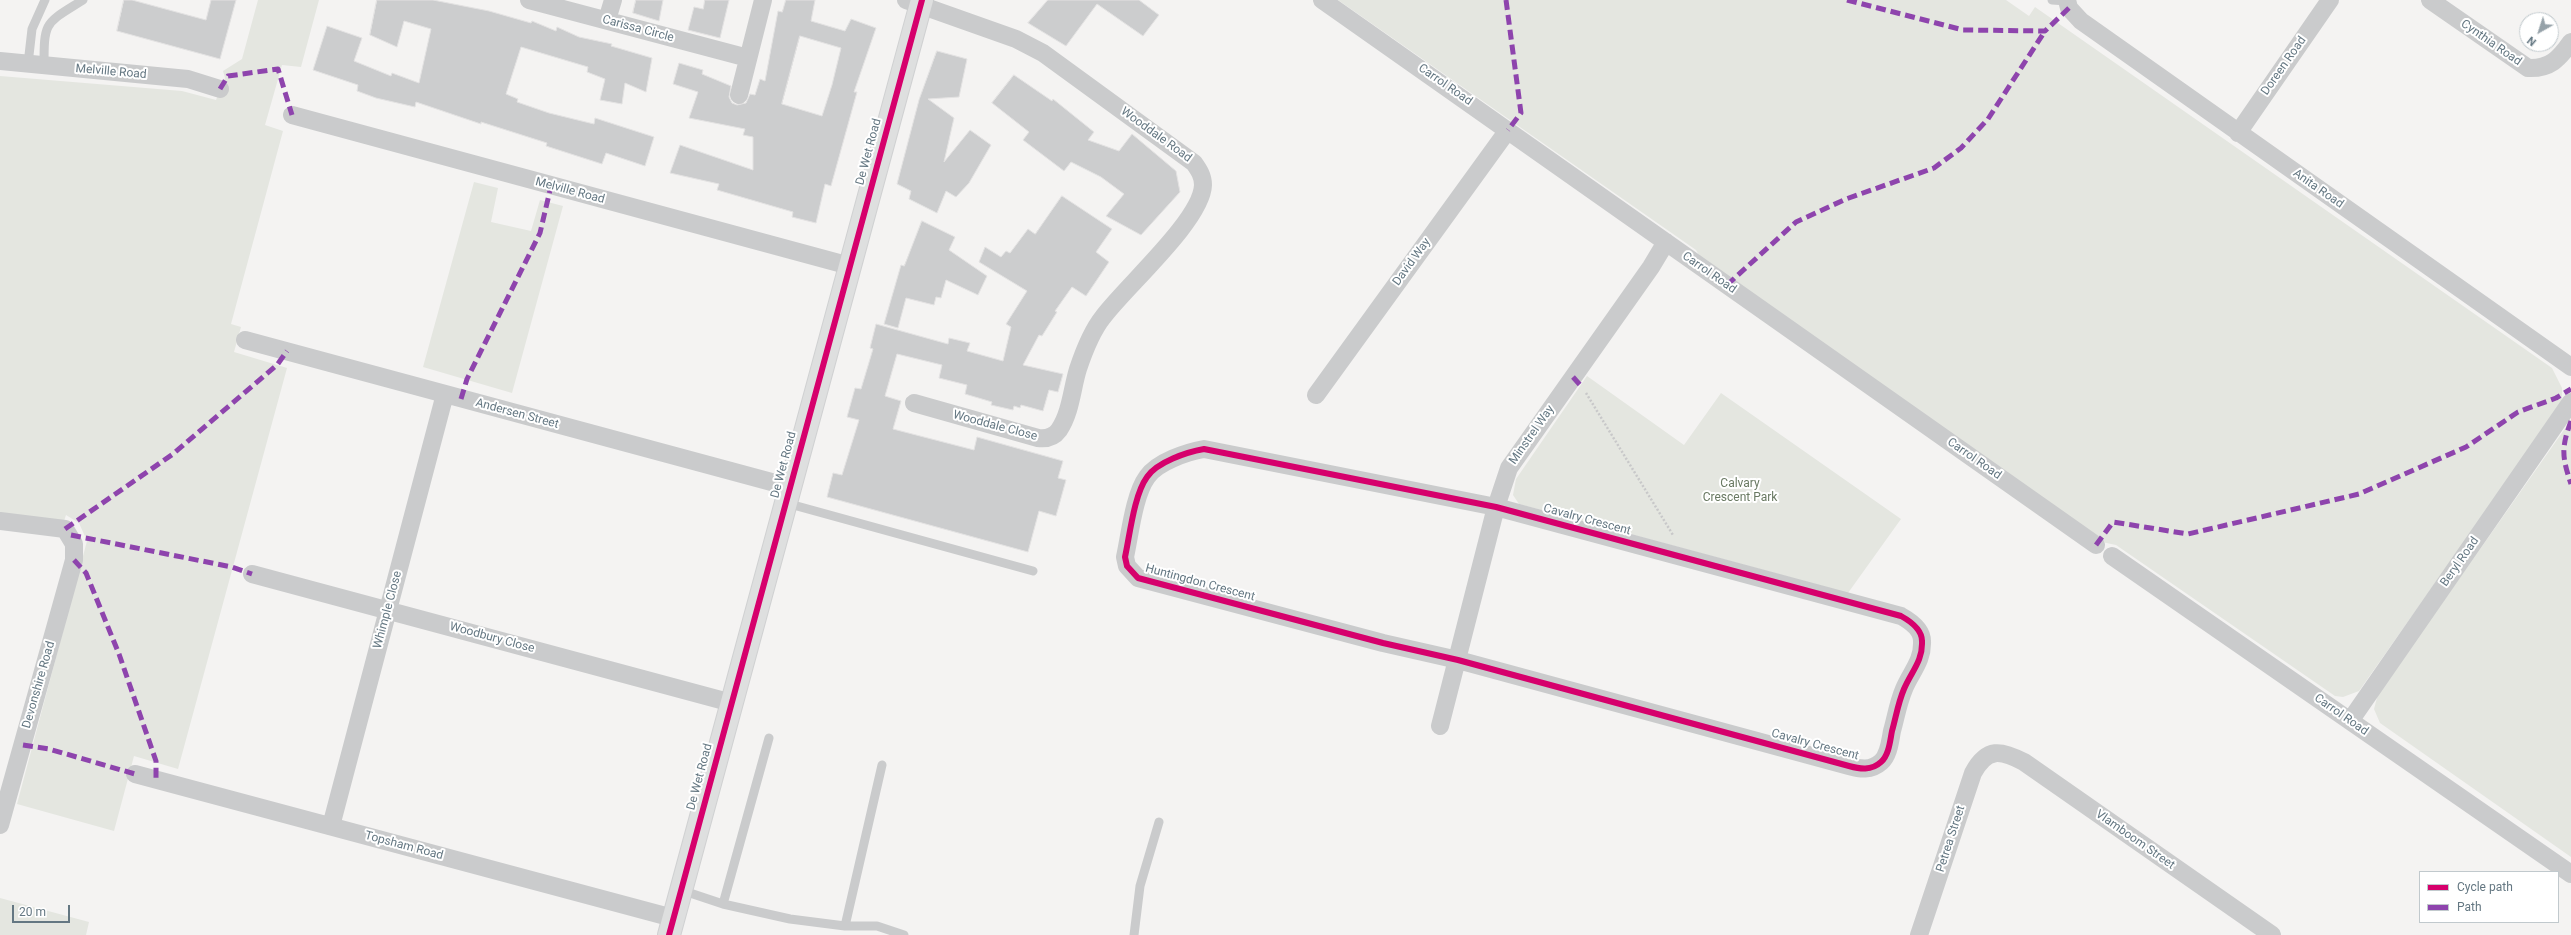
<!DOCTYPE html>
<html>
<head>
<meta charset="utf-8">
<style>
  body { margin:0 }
  #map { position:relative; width:2571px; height:935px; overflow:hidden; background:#f4f3f2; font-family:Roboto,sans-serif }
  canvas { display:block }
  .legend { position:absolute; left:2419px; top:871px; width:140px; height:52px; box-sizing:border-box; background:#fff; border:1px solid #c1c9cd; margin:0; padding:5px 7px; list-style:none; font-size:12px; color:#647782 }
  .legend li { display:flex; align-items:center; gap:8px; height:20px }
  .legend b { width:20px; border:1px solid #c1c9cd }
  .north { position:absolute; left:2519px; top:12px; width:40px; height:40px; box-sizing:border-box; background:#fff; border:1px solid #c1c9cd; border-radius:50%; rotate:219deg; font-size:11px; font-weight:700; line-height:16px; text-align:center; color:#647782 }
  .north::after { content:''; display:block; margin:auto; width:14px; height:18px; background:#96a2a9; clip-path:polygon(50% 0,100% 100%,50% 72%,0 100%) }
  .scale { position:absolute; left:12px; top:905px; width:58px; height:18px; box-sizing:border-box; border:2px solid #647782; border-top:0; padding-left:5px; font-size:12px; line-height:14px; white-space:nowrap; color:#647782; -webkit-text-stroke:3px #fff; paint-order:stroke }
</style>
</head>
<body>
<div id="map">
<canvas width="2571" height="935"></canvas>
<ul class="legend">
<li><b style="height:5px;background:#d6006c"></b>Cycle path</li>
<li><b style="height:5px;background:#8e44ad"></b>Path</li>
</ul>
<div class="north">N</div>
<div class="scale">20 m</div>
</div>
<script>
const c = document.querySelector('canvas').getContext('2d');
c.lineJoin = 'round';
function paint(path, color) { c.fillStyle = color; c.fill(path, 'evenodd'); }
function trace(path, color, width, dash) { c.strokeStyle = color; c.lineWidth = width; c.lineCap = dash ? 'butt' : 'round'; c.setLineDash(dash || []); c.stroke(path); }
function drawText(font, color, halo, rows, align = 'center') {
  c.font = font + ' Roboto,sans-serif'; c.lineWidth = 4; c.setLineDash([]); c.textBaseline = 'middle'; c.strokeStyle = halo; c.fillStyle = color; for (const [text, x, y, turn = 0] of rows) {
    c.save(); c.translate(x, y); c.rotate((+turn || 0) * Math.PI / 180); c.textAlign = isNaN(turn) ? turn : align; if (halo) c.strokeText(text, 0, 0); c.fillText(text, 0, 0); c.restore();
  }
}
paint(new Path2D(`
  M258,0H319L301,67L282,65L265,125L283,131L231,324L241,327L234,352L287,368L178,769L134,756L114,831L17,804L87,541L79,523L66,515L61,530L0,524V76L182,91L216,100L225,78L223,71L242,59Z
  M1338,0H2006L2029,16L2035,7L2552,368L2562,388V403L2359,691L2343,697L2335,696L2116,545L2102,542L1704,264L1696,250Z
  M474,182L498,188L491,222L531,231L540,200L563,206L512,393L423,367Z
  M1587,376L1684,445L1721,393L1901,519L1848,593L1519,504L1513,495L1516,479Z
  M2571,420V857L2380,723L2374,709L2378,694Z
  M0,898L89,922L86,935H0Z`), '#e4e6e0');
const building = new Path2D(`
  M124,0H132L206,20L211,0H236L220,59L117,31Z
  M377,0H433L489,11L531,23L532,21L556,31L557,27L579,37L612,44L611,46L652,58L646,92L625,83L622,104L600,100L605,79L587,72L588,67L521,47L506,94L518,99L517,102L549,113L594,124L595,118L654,137L645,166L606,153L602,164L546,146L547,143L481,122V124L416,102L415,107L376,98L357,91L358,85L313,70L327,26L362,38L354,61L391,76L392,73L419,83L431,29L404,21L397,47L370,35Z
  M636,0H663L659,21L633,13Z
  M705,0H729L720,38L688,30L694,7L703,9Z
  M786,0H815L811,21L845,31L851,19L876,28L854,92H857L831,186L825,184L816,223L792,217L793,212L717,190L719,184L670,173L680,145L753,170V137L743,135L745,129L689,118L698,92L673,84L679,63L703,70L702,74L731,86L729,97L732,103L737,105L746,103L750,94L755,95L760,79L765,81L778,11L782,12ZM800,36L841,48L832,85L822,116L782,104Z
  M1048,0H1139L1159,15L1143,36L1097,4L1066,46L1028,23Z
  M937,51L967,59L959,97L928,99L954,118L944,162L970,130L991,145L969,183L956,197L946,191L937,213L909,199L911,191L897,184L919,100Z
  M1014,75L1052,101L1053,99L1094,132L1088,140L1119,151L1132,134L1176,171L1180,192L1141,235L1106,216L1124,194L1101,177L1071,162L1064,171L1023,140L1029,132L992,103Z
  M1062,196L1112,229L1096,252L1109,262L1086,296L1072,287L1055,311L1057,312L1042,336L1039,335L1023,365L1063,374L1058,392L1049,390L1043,411L1021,405L1020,408L1014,406L1013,410L991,405L992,402L965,394L967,385L939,378L942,365L897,354L885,396L901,401L893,429L974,450L977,437L1063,461L1058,478L1066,480L1056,516L1039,511L1028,552L827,497L833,473L842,475L859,420L847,417L855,388L861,389L873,349L870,348L876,324L948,344L949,338L970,343L967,351L1003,361L1011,327L1006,324L1027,291L979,262L985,247L1001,257L1006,251L1010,253L1028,229L1035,234Z
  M922,221L955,237L949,250L987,276L978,295L946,280L941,298L936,297L934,305L906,298L898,328L884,324L901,265L904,266Z`);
paint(building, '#cccdce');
trace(building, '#e3e2e2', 1);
const secondary = new Path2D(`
  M669,935L922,0`);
trace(secondary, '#d0d1d2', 24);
trace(new Path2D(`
  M1586,393L1673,535`), '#c8c8c9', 2.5, [2, 2]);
trace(new Path2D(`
  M2052,0L2067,1
  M28,64L32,29L45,0
  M44,66C44,20 45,24 83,0
  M786,503L1033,571
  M681,890L723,904L790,919L845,926H877L904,935
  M723,904L769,738
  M845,926L882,765
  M1134,935L1140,886L1159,822`), '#cacbcc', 9);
trace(new Path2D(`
  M529,0L748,58
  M906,0L1016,39L1043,53L1194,163C1199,170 1203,176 1203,185C1202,220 1125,287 1103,317C1091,332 1084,351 1078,369C1072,388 1071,412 1059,430C1054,437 1046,439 1038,438L914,403
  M1322,0L2096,545
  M2067,0L2069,8L2081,21L2571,367
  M2430,0L2528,68C2550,69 2559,59 2571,42
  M607,20L613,0
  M0,61L188,79L220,89
  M739,95L763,0
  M292,115L850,266
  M2238,133L2330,0
  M245,340L790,487
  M1316,395L1508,130
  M1204,449L1496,507L1901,616C1910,621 1922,630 1922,641C1923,661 1911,672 1904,689C1898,703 1896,717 1892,731C1890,741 1889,755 1881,762C1871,771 1860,769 1849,766L1458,660L1383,643L1138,578L1127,566L1125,557C1130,534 1134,495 1147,477C1157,462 1187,452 1204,449Z
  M0,521L65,529L74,544V560L0,825
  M2112,556L2571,874
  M252,574L732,703
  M2350,721L2571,402
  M1440,726L1496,507L1509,468L1651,267L1666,242
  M135,774L673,918
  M331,826L445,394
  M1919,935L1973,773C1987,747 2001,750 2024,762L2272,935`), '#cacbcc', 18);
trace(secondary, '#dedfdf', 22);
trace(new Path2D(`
  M1506,0L1521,113L1508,130
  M1847,0L1963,30L2045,31L2069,8
  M220,89L228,76L278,69L292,115
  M1727,285L1796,222L1846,199L1934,168L1961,148L1988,119L2045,31
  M1573,377L1581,386
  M461,399L467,379L540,233L551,186
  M2571,421C2561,448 2562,457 2571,484
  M65,529L173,454L277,365L287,351
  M71,535L232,567L252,574
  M2096,545L2113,522L2188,534L2359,494L2466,447L2518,412L2556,398L2571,389
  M74,560L86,573L119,654L156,761V779
  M23,745L49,749L135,774`), '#8e44ad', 5, [10, 5]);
trace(new Path2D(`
  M1204,449L1496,507L1901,616C1910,621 1922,630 1922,641C1923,661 1911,672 1904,689C1898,703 1896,717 1892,731C1890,741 1889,755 1881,762C1871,771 1860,769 1849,766L1458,660L1383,643L1138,578L1127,566L1125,557C1130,534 1134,495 1147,477C1157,462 1187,452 1204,449Z
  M669,935L922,0`), '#d6006c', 6);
drawText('12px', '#647782', '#fff', [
  ["Carissa Circle",638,29,15],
  ["Cynthia Road",2491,43,35],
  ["Doreen Road",2284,66,-55],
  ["Melville Road",111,72,5],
  ["Carrol Road",1445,85,35],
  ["Wooddale Road",1156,135,36],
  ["De Wet Road",869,152,-75],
  ["Anita Road",2318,189,35],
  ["Melville Road",570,191,15],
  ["David Way",1412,262,-54],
  ["Carrol Road",1709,273,35],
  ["Andersen Street",517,414,15],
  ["Wooddale Close",995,426,15],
  ["Minstrel Way",1532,435,-55],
  ["Carrol Road",1974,459,35],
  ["De Wet Road",784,465,-75],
  ["Cavalry Crescent",1587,520,15],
  ["Beryl Road",2460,562,-55],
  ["Huntingdon Crescent",1200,583,15],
  ["Whimple Close",388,610,-75],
  ["Woodbury Close",492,638,15],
  ["Devonshire Road",39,685,-74],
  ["Carrol Road",2341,715,35],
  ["Cavalry Crescent",1815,745,15],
  ["De Wet Road",700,777,-75],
  ["Petrea Street",1951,839,-72],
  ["Vlamboom Street",2135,840,35],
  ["Topsham Road",404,846,15]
]);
drawText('12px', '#697962', '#fff', [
  ["Calvary",1740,484],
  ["Crescent Park",1740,498]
]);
</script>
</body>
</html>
